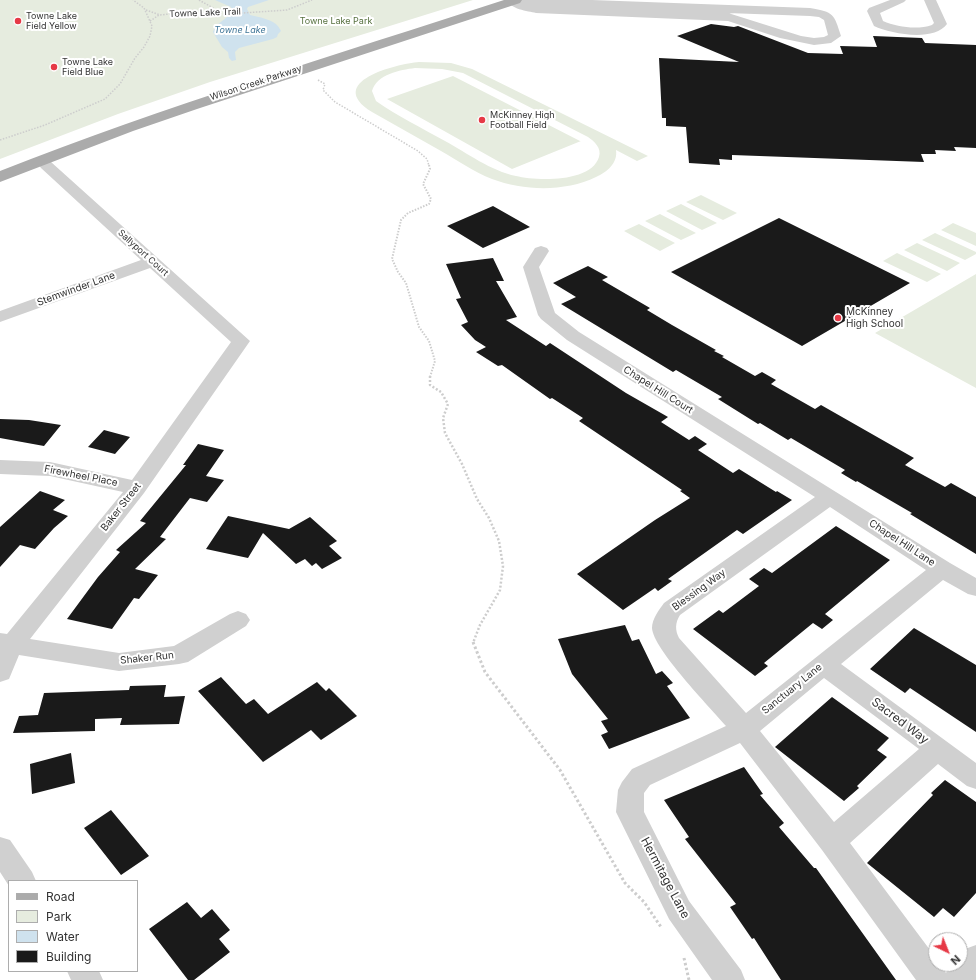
<!DOCTYPE html>
<html>
<head>
<meta charset="utf-8">
<style>
  body { margin:0 }
  #map { position:relative; width:976px; height:980px; overflow:hidden; background:#fff; font-family:Inter,sans-serif }
  canvas { display:block }
  .legend { position:absolute; left:8px; top:880px; width:130px; height:92px; box-sizing:border-box; background:#fff; border:1px solid #adadad; margin:0; padding:5px 7px; list-style:none; font-size:12px; color:#333 }
  .legend li { display:flex; align-items:center; gap:8px; height:20px }
  .legend b { width:20px; border:1px solid #adadad }
  .north { position:absolute; left:928px; top:932px; width:40px; height:40px; box-sizing:border-box; background:#fff; border:1px solid #adadad; border-radius:50%; rotate:137deg; font-size:11px; font-weight:700; line-height:16px; text-align:center; color:#333 }
  .north::after { content:''; display:block; margin:auto; width:14px; height:18px; background:#e63946; clip-path:polygon(50% 0,100% 100%,50% 72%,0 100%) }
</style>
</head>
<body>
<div id="map">
<canvas width="976" height="980"></canvas>
<ul class="legend">
<li><b style="height:5px;background:#ababab"></b>Road</li>
<li><b style="height:11px;background:#e6ecdf"></b>Park</li>
<li><b style="height:11px;background:#cfe2ee"></b>Water</li>
<li><b style="height:11px;background:#1a1a1a"></b>Building</li>
</ul>
<div class="north">N</div>
</div>
<script>
const c = document.querySelector('canvas').getContext('2d');
c.lineJoin = 'round';
function paint(path, color) { c.fillStyle = color; c.fill(path, 'evenodd'); }
function trace(path, color, width, dash) { c.strokeStyle = color; c.lineWidth = width; c.lineCap = dash ? 'butt' : 'round'; c.setLineDash(dash || []); c.stroke(path); }
function drawText(font, color, halo, rows, align = 'center') {
  c.font = font + ' Inter,sans-serif'; c.lineWidth = 4; c.setLineDash([]); c.textBaseline = 'middle'; c.strokeStyle = halo; c.fillStyle = color; for (const [text, x, y, turn = 0] of rows) {
    c.save(); c.translate(x, y); c.rotate((+turn || 0) * Math.PI / 180); c.textAlign = isNaN(turn) ? turn : align; if (halo) c.strokeText(text, 0, 0); c.fillText(text, 0, 0); c.restore();
  }
}
paint(new Path2D(`
  M0,0H473L210,82L118,114L0,159Z
  M419,62L451,63L472,69L648,156L637,161L616,150C618,163 607,172 596,177C565,192 524,191 492,179C474,172 457,160 441,151C418,138 395,125 372,112C324,82 396,64 419,62ZM415,68L442,69L463,73L588,137C594,141 602,148 599,157C591,183 536,181 516,176C491,171 467,153 445,141C422,128 397,116 376,101L372,91C377,74 400,70 415,68Z
  M453,76L580,141H581L512,169L387,99Z
  M701,195L737,213L723,220L686,202Z
  M681,204L717,223L702,230L666,211Z
  M660,214L696,233L681,240L645,221Z
  M953,223L976,233V246L941,230Z
  M639,224L675,243L660,251L624,231Z
  M935,233L976,252V254L965,260L922,240Z
  M917,243L960,263L947,271L904,250Z
  M897,253L941,274L927,282L883,261Z
  M976,274V388L875,333Z`), '#e6ecdf');
paint(new Path2D(`
  M215,0H269L248,7L247,9L250,15C261,18 276,19 281,31L278,34L277,37L273,39L239,48L235,52L236,60L232,61L229,58L228,52L222,47L213,32C216,22 228,20 232,10L231,7Z`), '#cfe2ee');
paint(new Path2D(`
  M711,24L734,27L738,26L808,53L843,54L840,46L877,47L873,36L922,38L925,43L976,45V148L954,147L956,151L935,150L936,154H921L924,162L732,155V160L719,159L720,165L689,163L686,127L666,126V118H662L659,58L739,62L677,36Z
  M493,206L530,227L483,248L447,226Z
  M779,218L910,283L802,346L671,272Z
  M493,258L504,281H496L517,317L506,320L546,346L550,343L626,393L668,417L661,422L689,440L695,436L707,444L698,450L733,473L739,469L776,492L777,491L792,500L743,534L737,530L668,579L672,581L658,591L655,588L623,610L577,574L655,520L690,498L680,491L682,490L579,421L583,418L552,398L550,399L502,365L498,366L476,352L486,347L475,340L461,325L468,322L456,299L461,298L446,264Z
  M588,266L608,277L602,280L650,308L647,310L672,325L716,350L714,351L724,356L722,357L755,376L762,372L776,380L771,384L815,409L821,405L914,458L905,465L945,487L951,483L976,497V554L910,514L912,513L857,481L856,482L841,473L845,470L791,438L788,440L760,423L758,424L718,399L722,397L676,370L673,372L561,304L576,297L553,283Z
  M0,419L29,420L61,425L44,446L0,438Z
  M104,430L130,437L115,454L88,447Z
  M198,444L224,450L206,476L224,480L207,502L190,498L160,537L166,539L135,569L158,575L139,599L134,598L112,629L67,619L98,577L120,552L116,550L146,523L140,521L186,465H183Z
  M40,491L65,500L53,510L68,516L54,528L35,549L20,545L0,567V527Z
  M228,516L289,529L310,517L337,541L329,546L342,558L322,569L316,563L312,566L305,559L296,564L263,533L248,558L206,549Z
  M836,526L890,560L825,614L833,620L822,629L813,623L764,663L768,666L755,676L693,629L719,610L723,613L759,586L749,579L764,568L772,573Z
  M625,625L632,641L639,639L656,674L662,671L673,683L667,686L690,718L609,749L601,735L608,732L601,721L608,719L572,674L558,639Z
  M914,628L976,665V732L910,688L905,693L870,669Z
  M221,677L246,704L254,699L268,714L317,682L326,691L329,688L357,716L321,740L311,730L263,762L198,691Z
  M166,685L164,697L185,696L179,724L120,725L122,718L95,719V731L13,733L19,716L38,715L44,693L129,690L130,686Z
  M832,697L889,738L877,750L887,757L857,786L859,788L844,801L775,747Z
  M71,753L75,783L32,794L30,764Z
  M744,767L763,794L760,795L784,823L779,827L814,868H816L896,980H781L754,938L752,939L730,907L736,904L685,839L689,837L664,800Z
  M945,780L976,802V893L954,917L943,908L934,917L867,863L933,795L931,793Z
  M111,810L149,856L121,875L84,828Z
  M187,902L201,918L212,909L230,930L219,939L230,952L194,980H188L149,929Z`), '#1a1a1a');
trace(new Path2D(`
  M199,0L213,8L211,14
  M146,10L160,15L188,12L228,14L287,10L312,0
  M150,21L159,15
  M318,80L325,84L323,90L335,102L418,151L427,159L429,166
  M0,140L45,125L105,99L120,84L135,58L144,47L150,36L152,26L144,8L133,0`), '#cdcdcd', 1.5, [1.5, 1.5]);
trace(new Path2D(`
  M429,165L430,169L423,184L431,199L429,204L408,213L401,220L392,259L398,272L406,283L419,327L429,341L435,361L430,377`), '#cdcdcd', 2, [1.5, 1.5]);
trace(new Path2D(`
  M430,376V385L441,392L448,404L443,418L445,433L462,464L477,499L489,518L499,541L503,566L500,590L480,625L473,643`), '#cdcdcd', 2.5, [2, 2]);
trace(new Path2D(`
  M473,642L485,672L560,770L625,883L644,902L661,927
  M684,958L689,980`), '#cdcdcd', 3, [2.5, 2.5]);
paint(new Path2D(`
  M508,0H592L810,8C834,12 834,14 841,36L831,43L814,45L780,38L728,21L536,13C528,11 509,9 508,0ZM589,8L810,16L819,17L824,20L828,35L824,37L814,38L801,36L728,13Z
  M890,0H906L904,2L880,13L883,21C897,27 917,30 932,25L934,23L924,0H936L947,24C934,42 891,34 874,26L867,11L869,8Z
  M46,161L51,162L250,341L144,493L30,639L119,653L174,646L230,614L238,611L246,614L250,620L246,626L188,662L179,664L119,671L19,655L9,679L0,682V633L7,634L123,492L50,476L0,474V460L50,462L132,480L231,342L150,268L0,322V311L141,260L41,168L39,165L41,162Z
  M541,246L547,248L549,251L539,267L555,313L579,332L950,563L976,578V596L968,594L943,580L841,664L976,763V789L967,786L938,764L850,843L936,958V964H940L946,973L952,964H960V955L965,949L976,945V980H916L822,850L740,743L650,785L644,793V812L689,901L741,970L745,980H712L669,919L616,812L618,790L622,782L632,769L726,726C710,707 653,649 652,628C652,619 659,610 664,603L815,497L567,340L541,319L538,315L523,267L535,248ZM830,507L926,570L746,713L679,638C675,630 675,623 680,615ZM824,678L919,749L834,822L760,731Z
  M0,837L10,840L32,872L36,881H9V886L0,872Z
  M67,971H99L103,980H71Z`), '#d0d0d0');
paint(new Path2D(`
  M504,0H522L520,3L197,109L133,131L0,182V171C165,106 335,55 504,0Z`), '#ababab');
for (const [x, y, r, color] of [
  [18,21,4,"#e63946"],
  [54,67,4,"#e63946"],
  [482,120,4,"#e63946"],
  [838,318,4,"#e63946"]
]) { const dot = new Path2D(); dot.arc(x, y, r, 0, 2 * Math.PI); c.fillStyle = color; c.fill(dot); trace(dot, '#fff', 1.5); }
drawText('9px', '#333', '#fff', [
  ["Towne Lake Trail",205,13,-2],
  ["Wilson Creek Parkway",256,83,-18],
  ["Sallyport Court",143,253,42]
]);
drawText('9px', '#333', '#fff', [
  ["Towne Lake",26,16],
  ["Field Yellow",26,26],
  ["Towne Lake",62,62],
  ["Field Blue",62,72],
  ["McKinney High",490,115],
  ["Football Field",490,125]
], 'left');
drawText('9px', '#56703f', '#fff', [
  ["Towne Lake Park",336,21]
]);
drawText('italic 9px', '#3f7597', '#fff', [
  ["Towne Lake",240,30]
]);
drawText('10px', '#333', '#fff', [
  ["Stemwinder Lane",76,289,-20],
  ["Chapel Hill Court",658,390,32],
  ["Firewheel Place",81,476,11],
  ["Baker Street",121,507,-52],
  ["Chapel Hill Lane",902,543,33],
  ["Blessing Way",699,590,-36],
  ["Shaker Run",147,658,-6],
  ["Sanctuary Lane",792,689,-39]
]);
drawText('10px', '#333', '#fff', [
  ["McKinney",846,312],
  ["High School",846,324]
], 'left');
drawText('12px', '#333', '#fff', [
  ["Sacred Way",900,721,37],
  ["Hermitage Lane",665,878,62]
]);
</script>
</body>
</html>
